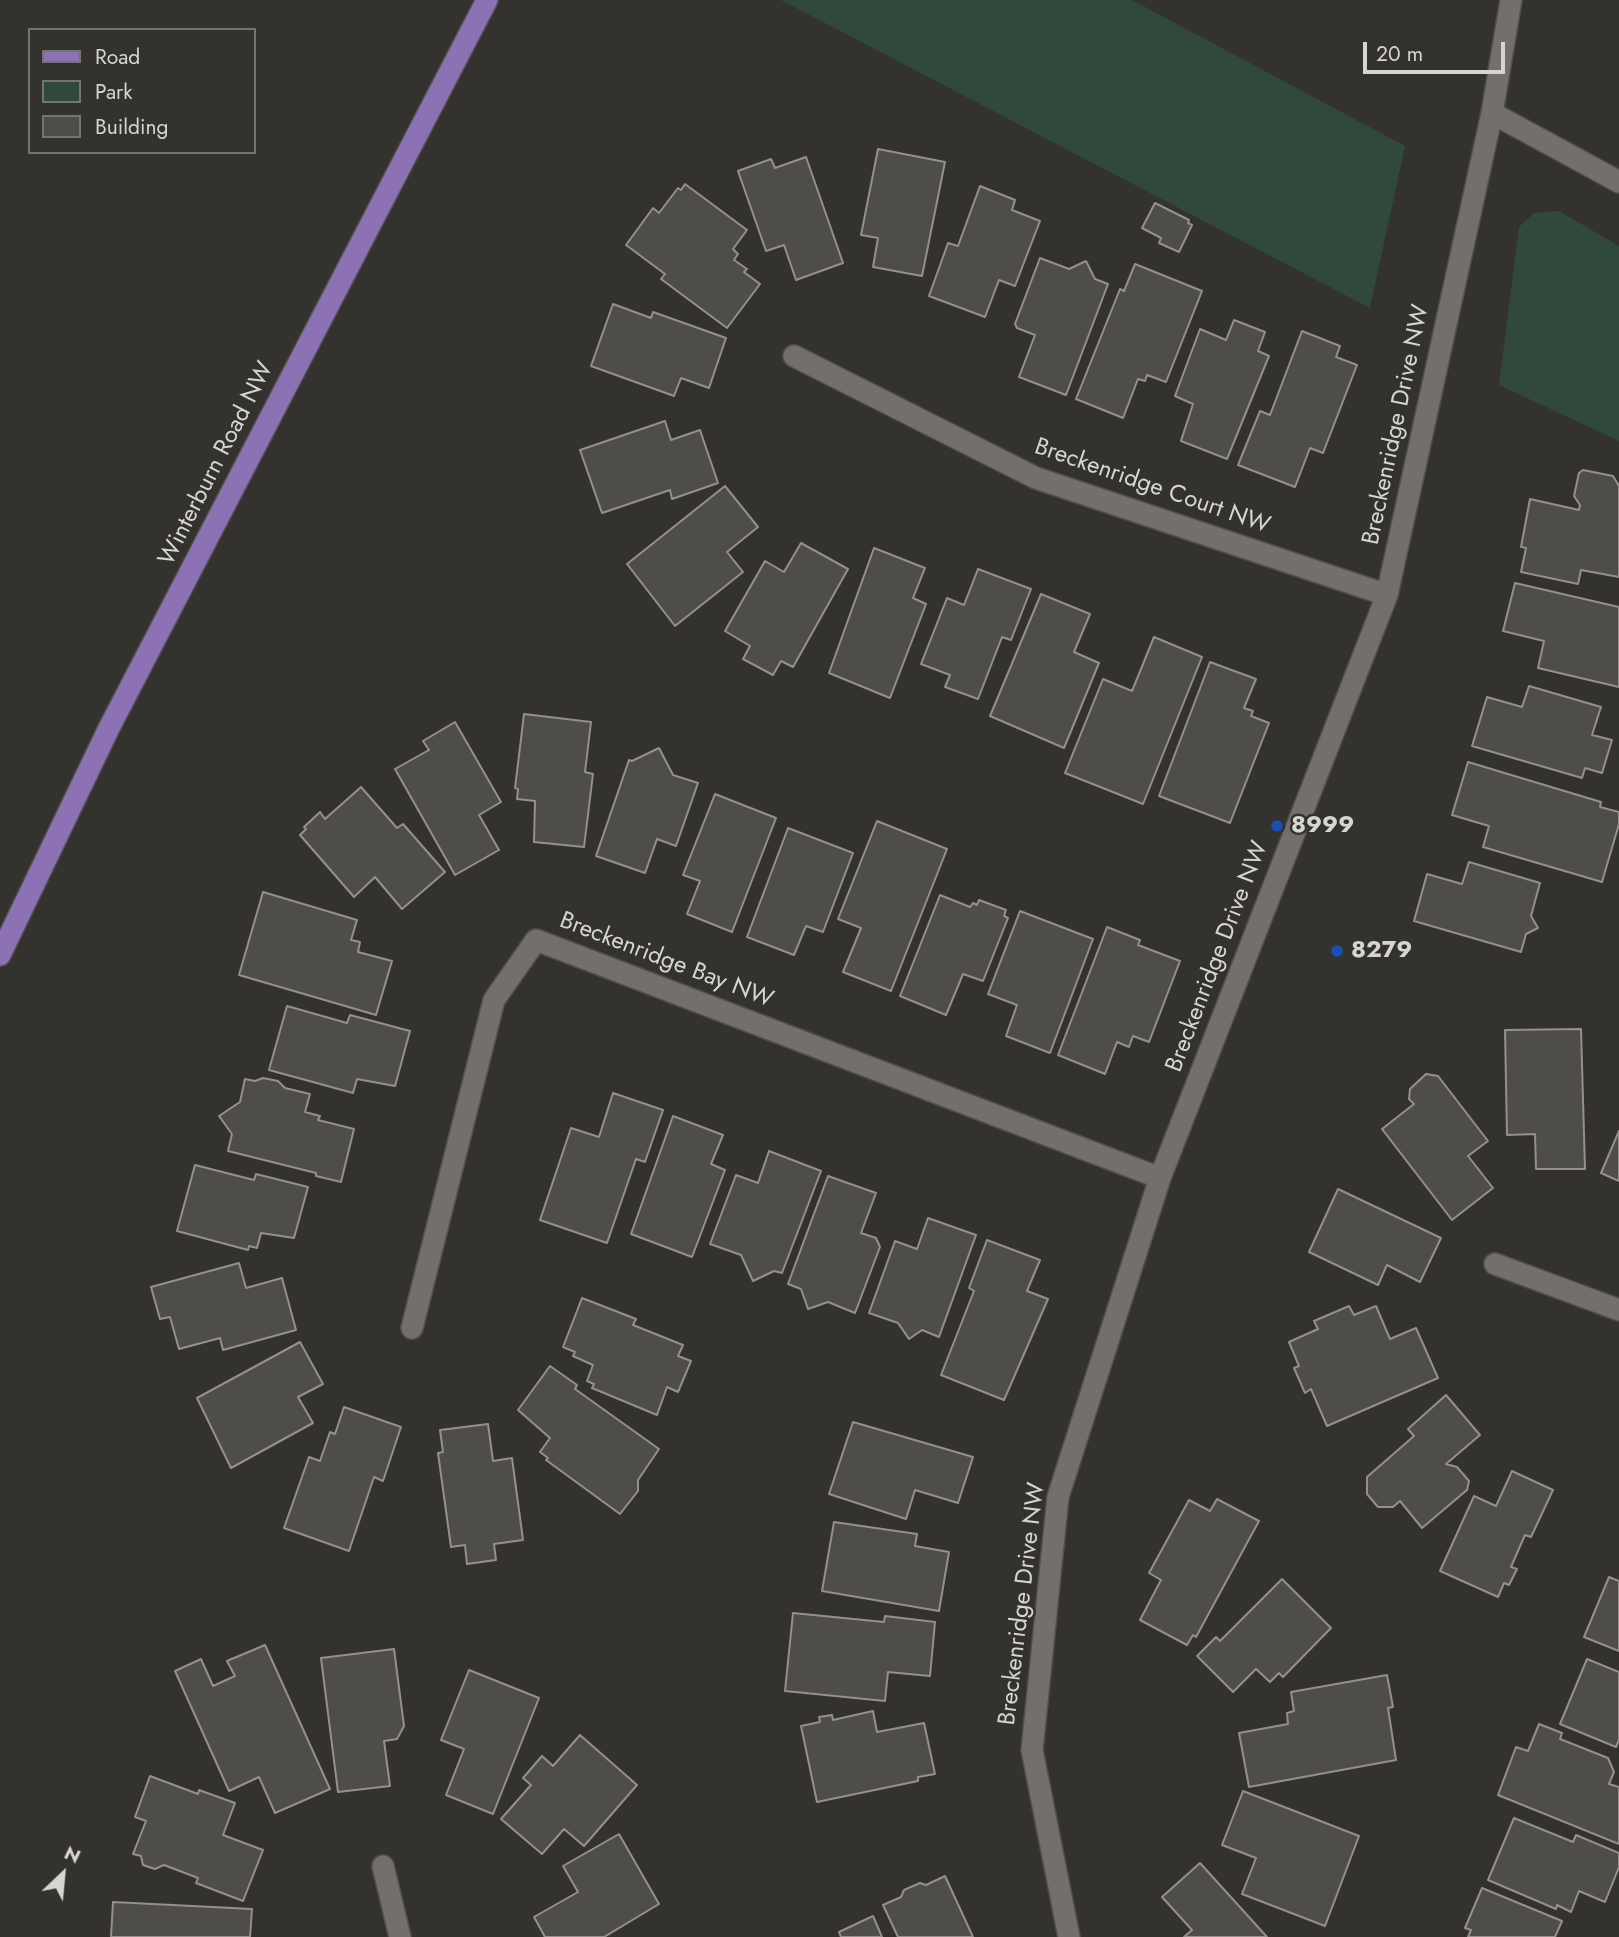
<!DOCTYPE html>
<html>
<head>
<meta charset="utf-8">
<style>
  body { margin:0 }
  #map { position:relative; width:1619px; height:1937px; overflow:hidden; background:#34322f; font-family:Jost,sans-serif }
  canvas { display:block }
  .legend { position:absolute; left:28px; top:28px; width:228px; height:126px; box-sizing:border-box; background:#34322f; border:2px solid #757371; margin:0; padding:9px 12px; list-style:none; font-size:21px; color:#d6d5d3 }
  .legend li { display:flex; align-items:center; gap:14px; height:35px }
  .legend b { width:35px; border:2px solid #757371 }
  .north { position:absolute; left:28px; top:1839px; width:70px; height:70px; -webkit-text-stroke:5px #34322f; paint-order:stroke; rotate:26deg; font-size:19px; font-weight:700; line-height:28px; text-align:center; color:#d6d5d3 }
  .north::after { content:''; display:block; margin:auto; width:24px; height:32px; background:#d6d5d3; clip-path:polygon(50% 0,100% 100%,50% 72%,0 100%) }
  .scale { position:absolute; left:1363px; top:42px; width:142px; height:32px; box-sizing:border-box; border:4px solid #d6d5d3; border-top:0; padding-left:9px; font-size:21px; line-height:24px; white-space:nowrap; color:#d6d5d3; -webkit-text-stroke:5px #34322f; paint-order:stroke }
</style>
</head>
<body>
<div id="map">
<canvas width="1619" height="1937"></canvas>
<ul class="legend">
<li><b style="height:9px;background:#8c72b4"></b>Road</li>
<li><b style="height:19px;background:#31483d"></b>Park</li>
<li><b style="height:19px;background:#4f4d4a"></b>Building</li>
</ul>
<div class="north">N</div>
<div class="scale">20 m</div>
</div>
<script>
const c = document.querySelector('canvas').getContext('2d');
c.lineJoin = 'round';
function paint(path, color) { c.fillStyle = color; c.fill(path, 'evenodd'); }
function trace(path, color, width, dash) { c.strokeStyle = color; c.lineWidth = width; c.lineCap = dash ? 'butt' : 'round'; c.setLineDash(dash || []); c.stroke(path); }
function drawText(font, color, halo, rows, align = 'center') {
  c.font = font + ' Jost,sans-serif'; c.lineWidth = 5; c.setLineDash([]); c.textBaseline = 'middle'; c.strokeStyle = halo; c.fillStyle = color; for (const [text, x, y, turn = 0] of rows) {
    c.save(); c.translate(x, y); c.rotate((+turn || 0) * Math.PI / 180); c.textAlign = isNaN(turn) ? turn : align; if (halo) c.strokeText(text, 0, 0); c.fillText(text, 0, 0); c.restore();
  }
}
paint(new Path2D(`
  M781,0H1132L1405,146L1370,308Z
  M1559,211L1619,246V441L1499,385L1519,227L1534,213Z`), '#31483d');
const building = new Path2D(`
  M878,149L945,162L922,276L873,267L878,238L861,235Z
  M806,157L843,263L796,280L784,245L766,251L738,171L771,159L775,168Z
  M685,184L747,230L733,249L738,254L734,260L747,269L744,272L760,284L727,328L661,279L665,274L626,245L653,208L659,213L678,188L681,190Z
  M980,186L1015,200L1012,210L1040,221L1015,286L999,280L985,317L929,296L948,243L958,246Z
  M1155,203L1189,220L1188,223L1192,225L1179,252L1159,243L1161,238L1142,228Z
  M1040,258L1069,269L1086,261L1095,279L1108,284L1066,395L1019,377L1035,335L1017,328L1015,324Z
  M1135,264L1202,291L1166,382L1147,375L1145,381L1138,379L1123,418L1076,399L1120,289L1124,291Z
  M613,304L651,318L653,312L726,338L709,388L681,378L674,396L591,366Z
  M1234,320L1265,332L1258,351L1269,356L1227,459L1181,441L1193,404L1175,396L1200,329L1226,340Z
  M1302,331L1340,346L1336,357L1357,365L1323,453L1310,448L1295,487L1238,465L1260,411L1270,415Z
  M665,421L671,440L700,430L718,483L672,499L670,490L602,513L580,450Z
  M1583,470L1613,476L1619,486V577L1581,570L1578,584L1521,572L1526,548L1521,547L1530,499L1579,510L1580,505L1574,496L1579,473Z
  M725,486L758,527L727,552L743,572L675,626L627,564Z
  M801,543L848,569L793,667L781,661L773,675L743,659L750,646L725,631L765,561L784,572Z
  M874,548L925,568L913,598L926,604L890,698L829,673Z
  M978,569L1031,589L1011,640L1002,637L978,699L945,687L950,675L921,664L947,598L964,605Z
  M1515,583L1619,607V687L1538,668L1544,641L1503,631Z
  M1041,594L1090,614L1074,652L1099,663L1064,748L990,716Z
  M1154,637L1202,657L1143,804L1065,773L1103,679L1132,691Z
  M1210,662L1256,679L1244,708L1253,711L1251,716L1269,723L1230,823L1159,796Z
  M1529,686L1601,707L1592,735L1612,740L1602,773L1585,768L1582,778L1472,746L1487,697L1522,707Z
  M524,714L591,722L585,772L593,774L584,847L534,842L535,801L517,799L518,789L515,788Z
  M455,722L501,802L479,815L499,850L455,875L395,769L429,750L423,741Z
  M659,748L673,775L698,783L676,846L657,839L645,873L596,856L629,760L632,761Z
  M1468,762L1601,802L1600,807L1619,812V824L1602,882L1483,847L1489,826L1452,815Z
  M361,787L397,828L403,824L445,872L402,909L375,877L354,897L300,835L306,829L304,827L320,812L325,819Z
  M715,794L776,818L732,932L687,914L700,881L683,875Z
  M877,821L947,849L891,991L843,972L861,928L838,919Z
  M788,828L853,853L823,932L806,926L794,955L747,937Z
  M1469,862L1540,883L1531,916L1538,928L1526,934L1521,952L1414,921L1427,874L1462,884Z
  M263,892L357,920L351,940L360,942L358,952L392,961L376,1015L239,975Z
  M940,895L970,907L973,903L977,905L979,900L1006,910L1004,916L1008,918L983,981L963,974L946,1015L900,996Z
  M1020,911L1093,939L1050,1053L1006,1036L1017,1005L988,994Z
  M1107,927L1140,940L1138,945L1180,961L1149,1042L1133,1036L1129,1047L1117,1042L1105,1074L1058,1055Z
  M287,1006L347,1023L350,1015L410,1031L395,1086L357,1079L353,1093L269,1070Z
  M1581,1029L1585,1169H1536L1535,1134L1507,1135L1505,1030Z
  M1426,1074L1438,1076L1488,1141L1468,1156L1493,1188L1452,1220L1382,1129L1414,1104L1409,1099L1410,1089Z
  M263,1078L278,1081L285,1088L310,1094L305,1112L320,1116L318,1120L354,1129L341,1182L316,1176V1173L228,1151L232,1134L219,1116L240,1102L245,1079L255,1081Z
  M613,1093L663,1110L645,1162L636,1159L607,1243L540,1220L571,1128L599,1137Z
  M673,1116L723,1135L711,1164L725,1170L692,1257L631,1234Z
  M1619,1131V1181L1601,1173Z
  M769,1151L821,1171L782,1273L774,1271L753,1281L741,1255L710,1244L736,1175L758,1183Z
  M195,1165L254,1180L256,1174L308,1187L294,1238L261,1233L257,1248L249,1246L248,1250L177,1231Z
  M828,1176L876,1193L861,1233L876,1238L880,1247L855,1313L828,1302L808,1309L801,1289L788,1284Z
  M1338,1189L1441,1238L1420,1282L1387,1265L1378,1285L1309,1252Z
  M928,1218L976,1235L939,1337L922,1330L909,1339L898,1323L869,1313L895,1241L917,1249Z
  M987,1240L1040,1260L1027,1291L1048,1299L1004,1400L941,1375L974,1291L969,1288Z
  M239,1263L246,1288L282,1278L296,1330L223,1350L220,1338L179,1349L170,1317L160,1319L151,1287Z
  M582,1298L636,1319L633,1325L683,1345L678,1356L691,1361L678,1392L667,1387L657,1415L592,1388L594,1384L587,1381L593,1365L573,1356L575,1352L563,1347Z
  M1349,1306L1354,1315L1376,1306L1390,1339L1416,1328L1438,1378L1327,1426L1311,1389L1305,1393L1294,1368L1299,1366L1289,1342L1318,1329L1314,1321Z
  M300,1342L323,1384L298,1397L313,1423L231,1468L197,1398Z
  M550,1366L577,1385L575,1389L659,1449L638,1480V1491L620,1514L546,1460L548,1458L540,1452L550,1438L518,1410Z
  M1446,1395L1480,1435L1446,1464L1457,1467L1469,1481L1467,1490L1422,1528L1400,1501L1393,1507H1378L1367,1494V1477L1414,1436L1408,1429Z
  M344,1407L401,1427L383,1481L374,1477L349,1551L284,1528L309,1457L320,1461L330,1432L335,1434Z
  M853,1422L973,1457L958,1503L915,1490L906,1519L829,1494Z
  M488,1424L493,1461L512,1458L523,1540L494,1544L496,1560L467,1564L465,1545L451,1547L438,1453L443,1452L440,1430Z
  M1512,1471L1553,1490L1531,1537L1525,1535L1511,1567L1517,1569L1509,1585L1504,1583L1498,1597L1440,1571L1474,1496L1496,1506Z
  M1217,1499L1259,1521L1196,1637L1193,1635L1187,1645L1140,1620L1161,1580L1149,1573L1189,1500L1210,1511Z
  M834,1522L917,1534L915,1546L949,1552L939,1611L822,1591Z
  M1609,1577L1619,1581V1651L1584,1637Z
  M1282,1579L1331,1628L1283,1677L1279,1673L1270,1682L1256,1669L1233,1692L1197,1656L1216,1637L1220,1641Z
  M793,1613L884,1622L885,1616L935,1622L930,1676L888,1672L885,1701L785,1691Z
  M265,1645L330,1789L275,1813L259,1777L229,1791L175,1671L201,1659L213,1686L235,1676L227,1661Z
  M394,1649L404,1726L397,1739L384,1741L390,1786L338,1792L321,1658Z
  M1587,1659L1619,1672V1740L1616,1747L1560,1724Z
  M469,1670L539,1698L493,1814L446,1795L464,1749L441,1740Z
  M1387,1675L1393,1707L1388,1708L1396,1760L1249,1787L1239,1733L1288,1724L1287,1713L1294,1711L1291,1692Z
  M873,1711L877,1732L924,1723L935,1774L918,1777V1781L817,1802L801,1726L820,1722L819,1717L832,1715L833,1720Z
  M1539,1724L1562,1733L1560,1739L1608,1758L1614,1772L1609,1784L1619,1787V1844L1498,1795L1516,1747L1528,1751Z
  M580,1735L637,1785L584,1846L564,1829L542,1854L501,1819L531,1785L523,1778L542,1756L553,1766Z
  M150,1776L198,1794L199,1790L235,1803L223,1835L263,1850L243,1901L196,1883L198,1878L164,1865L155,1869L143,1865L141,1856L133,1854L146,1821L135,1817Z
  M1243,1791L1359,1836L1325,1926L1242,1894L1256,1858L1222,1845Z
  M1514,1818L1573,1842L1576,1835L1619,1853V1867L1605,1902L1579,1891L1571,1912L1557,1905L1556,1909L1488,1880Z
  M619,1834L659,1904L604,1937H545L534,1917L578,1892L563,1866Z
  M1200,1863L1267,1937H1184L1192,1930L1162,1897Z
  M945,1876L973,1937H898L883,1905L901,1897L904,1890L920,1883L926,1885Z
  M1482,1888L1562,1921L1555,1937H1468L1471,1930L1465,1928Z
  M113,1902L252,1909L250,1937H111Z
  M873,1916L882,1937H841L839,1932Z`);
paint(building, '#4f4d4a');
trace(building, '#93908d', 2);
const minor = new Path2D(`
  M1492,113L1619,182
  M794,356L1036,478L1387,595
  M1495,1264L1619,1310
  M412,1328L494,1000L536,940L1160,1178
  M383,1866L400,1937
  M1069,1937L1032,1750L1058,1497L1160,1178L1387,595L1492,113L1511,0`);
const major = new Path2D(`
  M0,955L109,728L487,0`);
trace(minor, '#504e4c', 24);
trace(major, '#504e4c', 24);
trace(minor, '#726f6d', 21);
trace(major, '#8c72b4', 21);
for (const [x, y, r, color] of [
  [1277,826,7,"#1a4fb4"],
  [1337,951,7,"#1a4fb4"]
]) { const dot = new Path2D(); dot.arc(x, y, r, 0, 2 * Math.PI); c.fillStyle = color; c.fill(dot); trace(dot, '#34322f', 2.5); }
drawText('24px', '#d6d5d3', '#34322f', [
  ["Breckenridge Drive NW",1397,425,-78],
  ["Winterburn Road NW",217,464,-63],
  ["Breckenridge Court NW",1152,487,19],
  ["Breckenridge Drive NW",1218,957,-69],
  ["Breckenridge Bay NW",666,961,21],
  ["Breckenridge Drive NW",1023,1604,-83]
]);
drawText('bold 24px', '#d6d5d3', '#34322f', [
  ["8999",1291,826],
  ["8279",1351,951]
], 'left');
</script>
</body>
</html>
